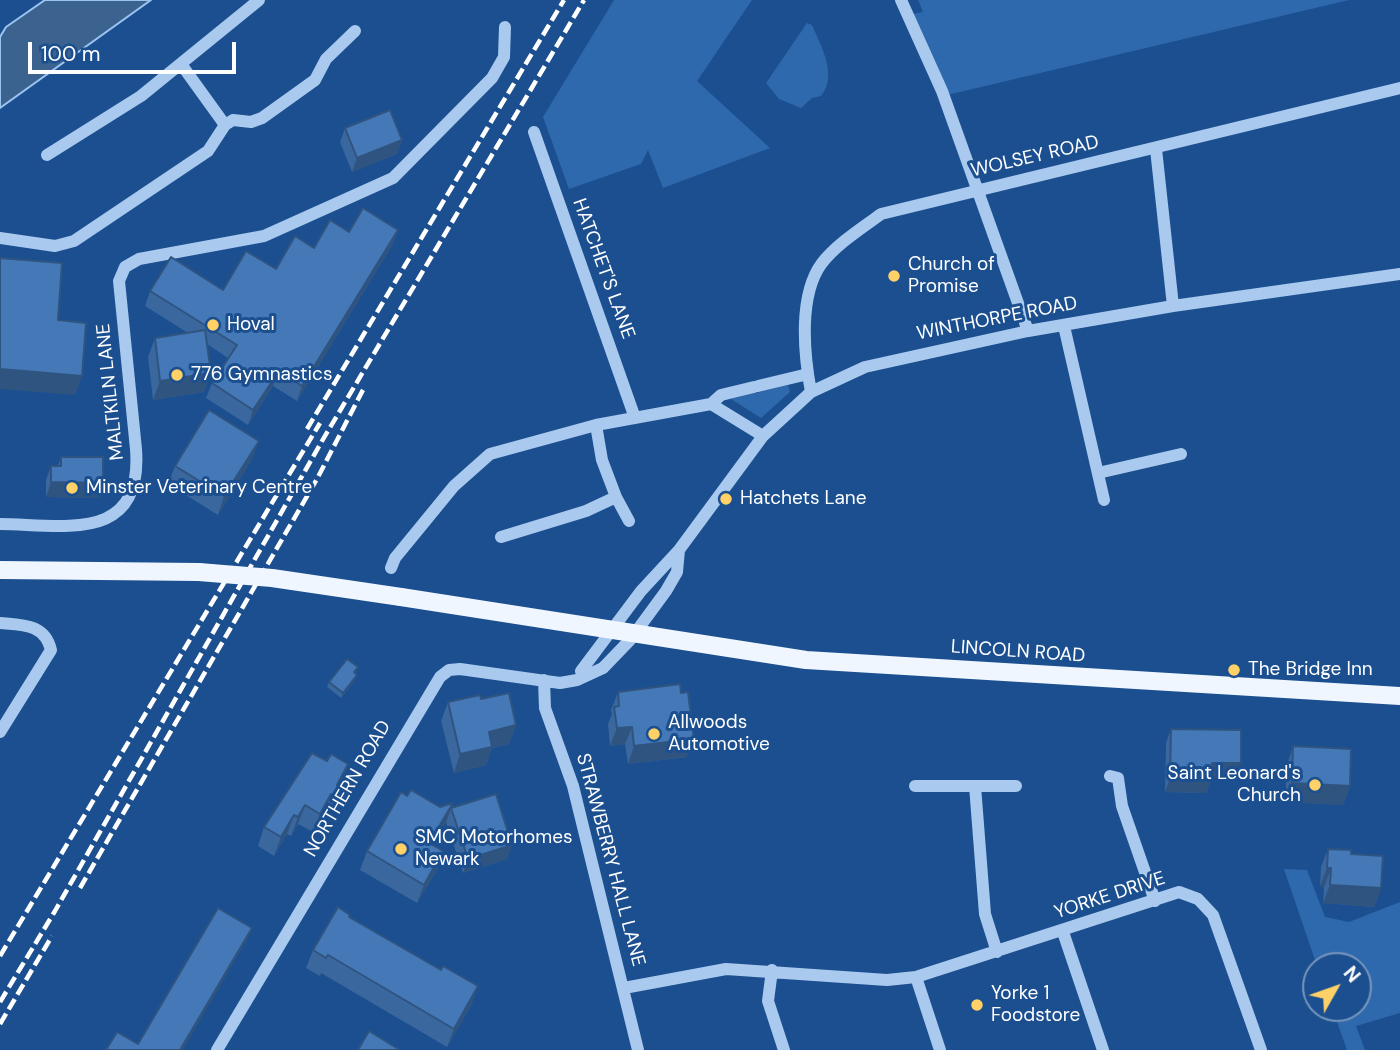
<!DOCTYPE html>
<html>
<head>
<meta charset="utf-8">
<style>
  body { margin:0 }
  #map { position:relative; width:1400px; height:1050px; overflow:hidden; background:#1b4f8f; font-family:"DM Sans",sans-serif }
  canvas { display:block }
  .north { position:absolute; left:1302px; top:952px; width:70px; height:70px; box-sizing:border-box; background:#1b4f8f; border:2px solid #7695bc; border-radius:50%; rotate:50deg; font-size:19px; font-weight:700; line-height:28px; text-align:center; color:#fff }
  .north::after { content:''; display:block; margin:auto; width:24px; height:32px; background:#ffd166; clip-path:polygon(50% 0,100% 100%,50% 72%,0 100%) }
  .scale { position:absolute; left:28px; top:42px; width:208px; height:32px; box-sizing:border-box; border:4px solid #fff; border-top:0; padding-left:9px; font-size:21px; line-height:24px; white-space:nowrap; color:#fff; -webkit-text-stroke:5px #1b4f8f; paint-order:stroke }
</style>
</head>
<body>
<div id="map">
<canvas width="1400" height="1050"></canvas>
<div class="north">N</div>
<div class="scale">100 m</div>
</div>
<script>
const c = document.querySelector('canvas').getContext('2d');
c.lineJoin = 'round';
function paint(path, color) { c.fillStyle = color; c.fill(path, 'evenodd'); }
function trace(path, color, width, dash) { c.strokeStyle = color; c.lineWidth = width; c.lineCap = dash ? 'butt' : 'round'; c.setLineDash(dash || []); c.stroke(path); }
function drawText(font, color, halo, rows, align = 'center') {
  c.font = font + ' "DM Sans",sans-serif'; c.lineWidth = 6; c.setLineDash([]); c.textBaseline = 'middle'; c.strokeStyle = halo; c.fillStyle = color; for (const [text, x, y, turn = 0] of rows) {
    c.save(); c.translate(x, y); c.rotate((+turn || 0) * Math.PI / 180); c.textAlign = isNaN(turn) ? turn : align; if (halo) c.strokeText(text, 0, 0); c.fillText(text, 0, 0); c.restore();
  }
}
paint(new Path2D(`
  M614,0H752L697,81L770,148L663,188L648,150L641,164L569,189L543,117Z
  M918,0H1349L943,96L907,15L923,12Z
  M807,23L812,25C821,46 838,75 821,96L812,98L801,108L779,99L766,83Z
  M788,385L790,392L761,418L731,399Z
  M1284,869L1307,870L1325,917L1349,922L1400,902V1013L1356,1026L1365,1050H1347L1332,1008H1358V966H1317Z`), '#2e69ad');
const water = new Path2D(`
  M45,0H151L0,108V37L6,27Z`);
paint(water, '#3c6290');
trace(water, '#9cc4f0', 2);
trace(new Path2D(`
  M901,0L942,91L1028,331
  M181,64L225,125
  M534,132L635,418
  M1156,149L1173,306
  M47,155L141,96L259,0
  M0,238L55,246L74,241L208,151L225,125L233,120L251,122L262,118L315,80L326,59L355,31
  M1064,326L1104,500
  M758,386L808,374
  M811,392C804,355 798,295 822,263C838,243 861,229 881,214L1400,88
  M711,404L763,436
  M1098,473L1181,454
  M616,497L629,521
  M0,524C66,525 143,543 136,449L119,281L125,267L139,259L264,236L393,178L492,78L504,57L505,27
  M501,537L586,511L616,497L602,460L596,425
  M391,568L395,558L454,486L490,454L596,425L711,404L721,395L754,387
  M0,623C23,625 45,624 51,650L0,732
  M583,677L581,671L641,591L679,550
  M544,680L545,708L573,786L638,1050
  M1110,776L1118,778L1122,806L1155,901
  M915,786H1016
  M975,786L985,914L997,952
  M1063,932L1103,1050
  M772,970L768,1001L784,1050
  M916,977L940,1050
  M624,988L726,969L887,980L916,977L1179,892L1198,899L1213,915L1261,1050
  M217,1050L440,677L449,670L460,669L560,683L577,680L603,668L630,640L666,591L677,572L679,550L763,436L811,392L865,367L1028,331L1173,306L1400,274`), '#a9c9ee', 12);
trace(new Path2D(`
  M0,570L199,572
  M401,597L806,660L1400,696`), '#f0f6ff', 18);
trace(new Path2D(`
  M307,429L564,0
  M80,888L317,479L365,386
  M0,956L320,423
  M0,1002L55,911L322,441L584,0
  M0,1024L52,936`), '#fff', 4.5, [12, 5]);
trace(new Path2D(`
  M199,572L272,578L401,597`), '#f0f6ff', 18);
paint(new Path2D(`
  M345,128L402,140L397,154L352,172L340,142Z
  M349,232L393,244L297,401L273,386L248,425L206,398L212,383L228,358L207,344L211,373L204,392L153,400L148,357L155,338L188,333L145,306L150,291L223,290L276,269L314,248Z
  M61,457L103,483L98,498L46,497V480L51,466H58Z
  M252,459L218,515L168,484L175,466Z
  M358,667L355,673L357,675L355,680L341,698L327,687L329,682Z
  M618,692L687,757L628,764L625,744L610,746L608,724L612,714L611,710Z
  M481,699L516,725L509,744L492,748L486,765L454,773L441,721L448,702Z
  M1171,729L1235,777H1212L1206,793L1165,792L1166,743Z
  M1293,746L1350,786L1343,805L1285,802L1287,765Z
  M327,761L348,764L340,786L334,806L329,815L324,813L313,832L298,824L291,836L287,834L274,856L258,846L264,827Z
  M407,796L440,807L453,803L446,822L432,845L443,851L437,870L417,903L360,870L367,851Z
  M451,808L512,845L507,859L463,873L446,822Z
  M1328,849L1351,854L1381,888L1374,907L1323,903L1324,887L1320,886L1321,867Z
  M349,918L472,1004L447,1047L321,973L320,976L306,968L313,950Z`), '#3a679d');
paint(new Path2D(`
  M402,140L397,154L352,172L357,158Z
  M398,230L393,244L297,401L302,386Z
  M0,369L82,376L75,395L0,389Z
  M279,371L273,386L248,425L253,410Z
  M211,373L204,392L153,400L160,381Z
  M259,441L252,459L218,515L224,496Z
  M51,482L103,483L98,498L46,497Z
  M357,675L355,680L341,698L343,693Z
  M516,725L509,744L492,748L486,765L454,773L460,754L489,732Z
  M632,727L625,744L610,746L617,728Z
  M694,739L687,757L628,764L634,746Z
  M1212,763H1241L1235,777H1207Z
  M348,764L342,783L334,796L337,785Z
  M1170,778H1212L1206,793L1165,792Z
  M1292,783L1350,786L1343,805L1285,802Z
  M341,787L334,806L329,815L335,797Z
  M331,794L324,813L313,832L320,814Z
  M453,803L446,822L423,861L429,843Z
  M305,805L298,824L291,836L298,817Z
  M294,815L287,834L274,856L281,837Z
  M512,845L507,859L463,873L468,859Z
  M443,851L437,870L417,903L424,885Z
  M1327,868H1331L1324,887L1320,886Z
  M1330,885L1381,888L1374,907L1323,903Z
  M252,928L248,938L183,1050H180Z
  M478,986L472,1004L447,1047L454,1029Z`), '#305480');
const building = new Path2D(`
  M390,110L402,140L357,158L345,128Z
  M363,208L398,230L302,386L279,371L253,410L212,383L237,345L150,291L171,257L223,290L246,251L276,269L295,236L314,248L330,220L349,232Z
  M0,258L62,263L58,320L86,323L82,376L0,369Z
  M205,330L211,373L160,381L155,338Z
  M209,410L259,441L224,496L175,466Z
  M61,457H103V483L51,482V466H61Z
  M347,659L358,667L354,672L357,675L343,693L329,682Z
  M680,684L681,693L688,692L694,739L634,746L632,727L617,728L614,707L619,706L618,692Z
  M509,693L516,725L489,732L492,747L460,754L448,702L480,695L481,699Z
  M1171,729L1241,730V763H1212V778H1170Z
  M1293,746L1351,749L1350,786L1292,783Z
  M312,753L327,761L331,754L348,764L337,785L341,787L335,797L331,794L320,814L305,805L298,817L294,815L281,837L264,827Z
  M411,790L440,807L453,803L429,843L443,851L424,885L367,851L401,792L407,796Z
  M496,794L512,845L468,859L451,808Z
  M1328,849L1351,850V854L1383,856L1381,888L1330,885L1331,868H1327Z
  M338,907L350,915L349,917L441,970L443,966L478,986L454,1029L328,955L326,958L313,950Z
  M218,908L252,928L180,1050H106L117,1032L138,1044Z
  M369,1031L400,1050H358Z`);
paint(building, '#4478b7');
trace(building, '#305480', 2);
for (const [x, y, r, color] of [
  [894,276,7,"#ffd166"],
  [213,325,7,"#ffd166"],
  [177,375,7,"#ffd166"],
  [72,488,7,"#ffd166"],
  [726,499,7,"#ffd166"],
  [1234,670,7,"#ffd166"],
  [654,734,7,"#ffd166"],
  [1315,785,7,"#ffd166"],
  [401,849,7,"#ffd166"],
  [977,1005,7,"#ffd166"]
]) { const dot = new Path2D(); dot.arc(x, y, r, 0, 2 * Math.PI); c.fillStyle = color; c.fill(dot); trace(dot, '#1b4f8f', 2.5); }
drawText('19px', '#fff', '#1b4f8f', [
  ["WOLSEY ROAD",1035,157,-13],
  ["HATCHET'S LANE",603,269,70],
  ["WINTHORPE ROAD",997,319,-11],
  ["MALTKILN LANE",111,392,-96],
  ["LINCOLN ROAD",1018,652,4],
  ["NORTHERN ROAD",348,789,-60],
  ["STRAWBERRY HALL LANE",610,860,75],
  ["YORKE DRIVE",1110,896,-18]
]);
drawText('19px', '#fff', '#1b4f8f', [
  ["Church of",908,265],
  ["Promise",908,287],
  ["Hoval",227,325],
  ["776 Gymnastics",191,375],
  ["Minster Veterinary Centre",86,488],
  ["Hatchets Lane",740,499],
  ["The Bridge Inn",1248,670],
  ["Allwoods",668,723],
  ["Automotive",668,745],
  ["Saint Leonard's",1301,774,"right"],
  ["Church",1301,796,"right"],
  ["SMC Motorhomes",415,838],
  ["Newark",415,860],
  ["Yorke 1",991,994],
  ["Foodstore",991,1016]
], 'left');
</script>
</body>
</html>
